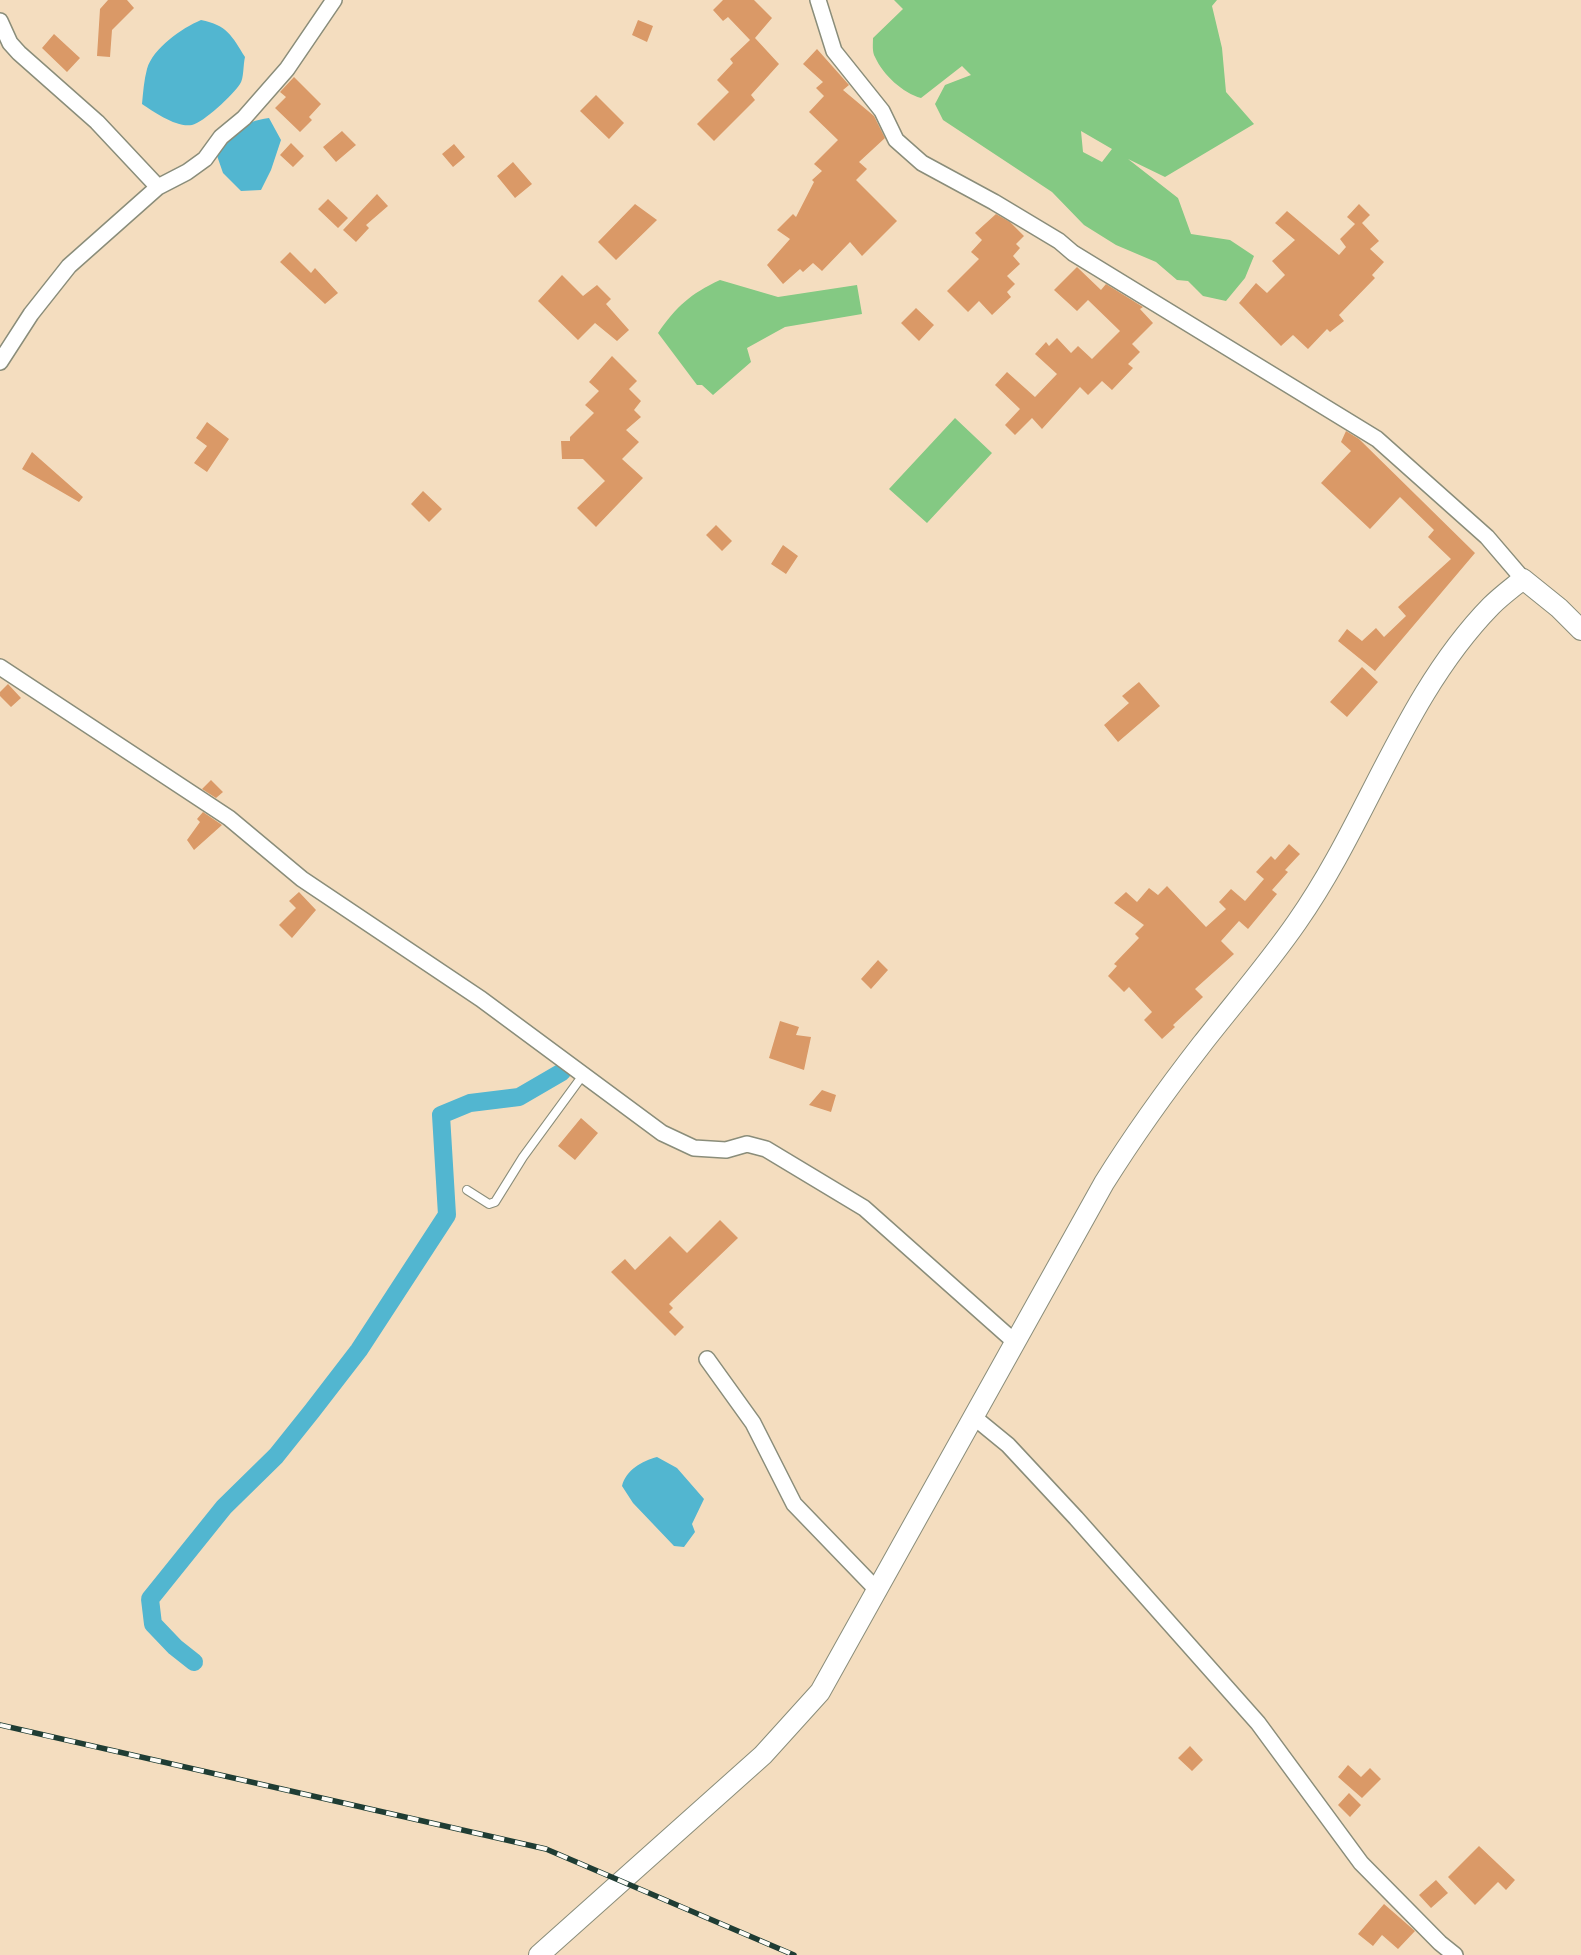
<!DOCTYPE html>
<html>
<head>
<meta charset="utf-8">
<style>
  body { margin:0 }
  canvas { display:block; background:#f4ddbf }
</style>
</head>
<body>
<canvas width="1581" height="1955"></canvas>
<script>
const c = document.querySelector('canvas').getContext('2d');
c.lineJoin = 'round';
function paint(path, color) { c.fillStyle = color; c.fill(path, 'evenodd'); }
function trace(path, color, width, dash) { c.strokeStyle = color; c.lineWidth = width; c.lineCap = dash ? 'butt' : 'round'; c.setLineDash(dash || []); c.stroke(path); }
paint(new Path2D(`
  M894,0H1217L1212,6L1222,48L1226,92L1254,124L1165,177L1128,159L1178,198L1191,234L1230,240L1254,256L1245,278L1226,301L1203,296L1188,281L1177,280L1156,262L1116,245L1084,225L1052,192L943,120L935,104L945,85L971,75L962,66L921,98C903,93 883,75 875,57C872,52 873,44 873,38L903,9ZM1081,131L1112,149L1102,162L1083,152Z
  M720,280L778,297L857,285L862,314L785,327L747,348L751,362L713,395L702,385H697L658,333C677,306 690,294 720,280Z
  M955,418L992,453L927,523L889,489Z`), '#84c983');
paint(new Path2D(`
  M201,20C227,25 232,36 245,57C243,65 244,78 240,84C234,94 203,123 192,125C177,128 154,112 142,104C143,93 144,80 147,69C153,48 182,28 201,20Z
  M269,118L281,140L271,170L261,190L241,191L223,173L215,150C234,131 242,122 269,118Z
  M657,1457L677,1468L704,1499L692,1524L695,1532L684,1547L674,1546L633,1503L622,1486C626,1470 642,1461 657,1457Z`), '#52b6d0');
trace(new Path2D(`
  M194,1662L175,1647L153,1624L150,1599L224,1507L276,1456L312,1411L359,1350L447,1215L441,1115L470,1103L519,1097L562,1072`), '#52b6d0', 18);
paint(new Path2D(`
  M108,0H127L134,8L112,30L110,57L97,56L100,9Z
  M723,0H754L772,18L755,38L779,64L751,95L755,100L714,141L697,124L729,92L717,80L733,63L730,59L750,40L728,17L723,21L713,10Z
  M638,20L653,26L647,42L632,35Z
  M54,34L80,58L67,72L42,48Z
  M817,49L849,85L843,90L874,116L885,138L859,162L867,169L856,180L897,221L862,256L850,242L822,271L813,263L803,272L800,269L783,284L767,265L790,239L777,230L793,214L796,217L814,182L812,180L822,171L814,164L838,140L809,112L824,96L816,88L823,82L803,64Z
  M294,77L321,104L309,117L312,120L300,132L275,108L286,97L280,92Z
  M596,95L624,123L609,139L580,111Z
  M342,131L356,145L336,162L323,147Z
  M291,143L304,156L293,167L280,155Z
  M454,144L465,157L453,167L442,154Z
  M513,162L532,184L515,198L497,176Z
  M377,194L388,206L366,225L369,228L356,242L343,230Z
  M328,199L348,218L338,228L318,209Z
  M635,204L657,220L616,260L598,242Z
  M1359,204L1370,215L1362,223L1379,241L1370,249L1384,262L1372,275L1375,278L1339,315L1344,321L1330,332L1327,329L1308,349L1293,335L1281,346L1239,303L1256,283L1267,293L1285,275L1272,261L1295,240L1275,223L1287,211L1339,255L1346,247L1340,239L1355,224L1347,217Z
  M996,214L1010,222L1024,236L1016,244L1020,248L1013,256L1020,264L1007,276L1015,284L1007,292L1011,297L992,315L979,301L968,312L947,291L979,259L971,252L982,240L975,233Z
  M290,252L311,273L315,268L338,293L325,304L280,262Z
  M1077,267L1101,290L1106,284L1143,307L1140,309L1153,323L1132,344L1140,352L1128,364L1133,368L1112,390L1102,381L1088,395L1080,387L1042,429L1032,418L1015,435L1005,425L1020,409L995,385L1007,372L1035,397L1057,374L1035,354L1046,342L1049,346L1057,338L1071,353L1078,346L1092,359L1120,331L1088,300L1077,311L1054,290Z
  M562,275L583,296L597,285L611,299L606,304L629,330L617,341L595,323L578,340L538,301Z
  M916,308L934,325L919,341L901,323Z
  M612,356L637,381L629,389L641,401L634,410L641,417L626,430L639,442L622,459L643,478L596,527L577,508L605,481L583,459H562L561,441H570V437L594,413L585,405L599,391L589,382Z
  M207,422L229,439L207,472L194,463L207,446L196,438Z
  M1346,431L1359,439L1475,553L1375,671L1338,641L1347,629L1362,641L1376,628L1384,637L1406,616L1398,607L1451,559L1428,537L1434,530L1400,497L1370,529L1321,483L1351,451L1341,442Z
  M32,452L83,497L79,502L22,469Z
  M423,491L442,509L429,522L411,504Z
  M716,525L732,541L722,551L706,535Z
  M783,545L798,556L786,574L771,564Z
  M1362,667L1378,682L1347,717L1330,702Z
  M1139,682L1160,706L1118,742L1104,725L1129,703L1122,696Z
  M8,684L21,698L11,707L0,696V692Z
  M211,780L223,792L216,798L202,789Z
  M203,812L222,825L194,850L187,840L200,822L197,819Z
  M1289,844L1300,854L1285,870L1288,872L1272,890L1277,894L1248,929L1239,921L1221,941L1234,954L1195,989L1203,997L1173,1025L1175,1027L1162,1039L1144,1020L1152,1012L1129,987L1124,992L1108,976L1117,966L1114,964L1139,938L1135,934L1144,925L1114,903L1126,892L1137,902L1149,888L1158,895L1167,886L1206,927L1226,909L1219,902L1231,889L1245,901L1264,879L1256,872L1271,856L1275,860Z
  M299,892L316,910L292,938L279,925L296,908L289,901Z
  M878,960L888,970L871,989L861,979Z
  M780,1021L799,1027L796,1035L811,1037L804,1070L769,1058Z
  M822,1090L836,1095L831,1112L809,1105Z
  M581,1118L598,1133L575,1160L558,1146Z
  M720,1220L738,1238L669,1304L673,1308L669,1312L684,1327L675,1336L611,1272L625,1259L635,1270L670,1236L687,1253Z
  M1190,1746L1203,1760L1192,1771L1178,1758Z
  M1348,1765L1361,1777L1370,1768L1381,1779L1362,1798L1338,1777Z
  M1349,1793L1361,1805L1350,1817L1338,1805Z
  M1479,1846L1515,1880L1506,1890L1498,1882L1475,1905L1448,1877Z
  M1436,1880L1448,1893L1431,1908L1419,1895Z
  M1384,1904L1415,1931L1398,1949L1382,1935L1373,1946L1358,1934Z`), '#da9967');
const lane = new Path2D(`
  M467,1190L489,1204L495,1202L523,1157L583,1075`);
const street = new Path2D(`
  M818,0L834,51L882,111L896,140L922,163L994,202L1059,241L1073,253L1377,439L1487,537L1523,579
  M0,21L10,43L19,53L97,122L158,187L187,172L205,159L221,137L244,118L287,69L334,0
  M0,362L31,314L69,266L158,187
  M0,667L229,818L302,879L481,999L662,1133L694,1148L726,1150L747,1144L766,1149L864,1208L1016,1343
  M707,1359L753,1423L794,1504L878,1591
  M975,1418L1008,1445L1076,1518L1258,1723L1361,1863L1440,1943L1455,1955`);
const secondary = new Path2D(`
  M539,1955L763,1755L820,1692L1104,1183C1134,1135 1167,1089 1202,1044C1234,1003 1268,964 1297,922C1368,821 1404,695 1491,606C1501,596 1512,588 1523,579L1559,608L1581,630`);
trace(lane, '#8a8d7a', 10);
trace(street, '#8a8d7a', 18);
trace(secondary, '#8a8d7a', 22);
trace(lane, '#fff', 8);
trace(street, '#fff', 15);
trace(secondary, '#fff', 20);
const rail = new Path2D(`
  M0,1725L546,1849L794,1955`);
trace(rail, '#1f3d34', 5.5);
trace(rail, '#fdfcf7', 4, [11]);
</script>
</body>
</html>
